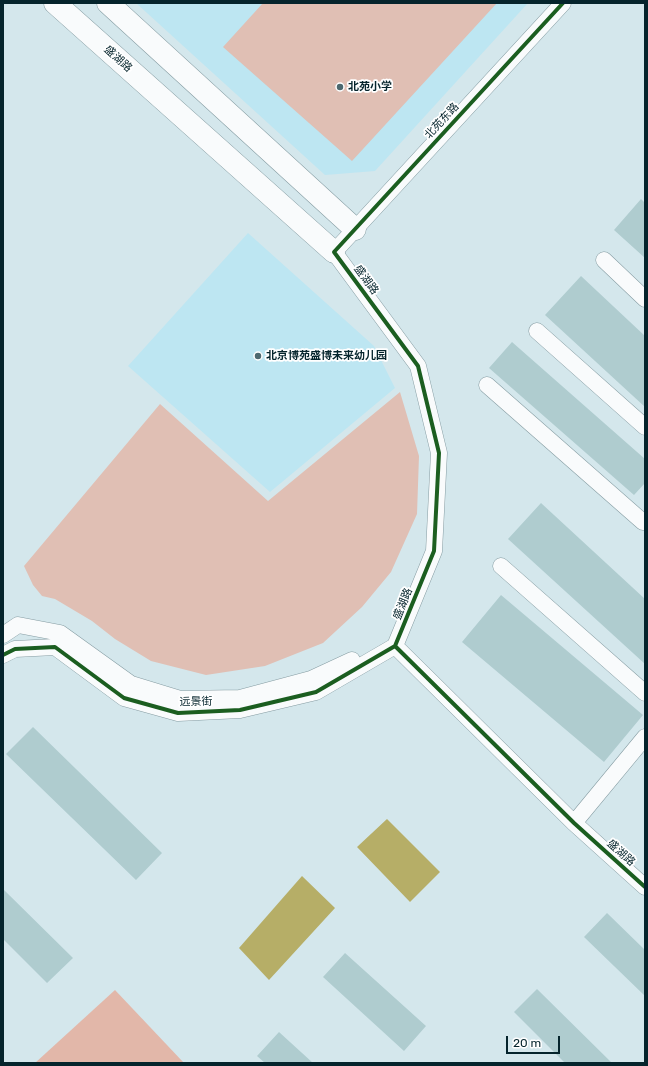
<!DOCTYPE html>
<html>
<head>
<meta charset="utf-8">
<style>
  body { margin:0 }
  #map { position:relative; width:648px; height:1066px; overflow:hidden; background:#d4e7ec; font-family:Rubik,sans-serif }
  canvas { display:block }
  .frame { position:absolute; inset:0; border:4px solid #05242c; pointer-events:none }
  .scale { position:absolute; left:506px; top:1036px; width:54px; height:18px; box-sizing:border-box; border:2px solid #05242c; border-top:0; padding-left:5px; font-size:12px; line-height:14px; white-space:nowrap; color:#05242c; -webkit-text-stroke:3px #fff; paint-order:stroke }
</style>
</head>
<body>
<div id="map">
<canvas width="648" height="1066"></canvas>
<div class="frame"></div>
<div class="scale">20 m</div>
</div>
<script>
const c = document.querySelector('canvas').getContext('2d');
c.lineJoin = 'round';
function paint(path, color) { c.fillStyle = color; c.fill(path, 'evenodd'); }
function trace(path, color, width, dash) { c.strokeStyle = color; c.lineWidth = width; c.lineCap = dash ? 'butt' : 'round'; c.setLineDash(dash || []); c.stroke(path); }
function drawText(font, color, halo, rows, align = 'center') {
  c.font = font + ' Rubik,"Noto Sans SC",sans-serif'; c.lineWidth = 3.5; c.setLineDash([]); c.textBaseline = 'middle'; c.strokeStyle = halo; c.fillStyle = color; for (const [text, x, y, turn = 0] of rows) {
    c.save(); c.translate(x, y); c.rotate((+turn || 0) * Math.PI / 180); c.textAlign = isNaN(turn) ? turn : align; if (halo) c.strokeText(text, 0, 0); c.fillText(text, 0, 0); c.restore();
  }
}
paint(new Path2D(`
  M136,3H528L375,171L325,175Z
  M248,233L374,346L395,388L270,492L128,366Z`), '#bde6f2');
paint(new Path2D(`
  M263,3H497L352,161L223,47Z
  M400,392L419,456L417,514L391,572L362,607L323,643L265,666L206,675L151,661L115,639L92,621L55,599L42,596L33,585L24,566L160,404L268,501Z`), '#e0bfb4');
paint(new Path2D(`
  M115,990L184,1063H35Z`), '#e2b7a9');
paint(new Path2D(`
  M387,819L440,872L410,902L357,847Z
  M302,876L335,908L269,980L239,948Z`), '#b6ae67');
paint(new Path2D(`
  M641,199L645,203V258L614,230Z
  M581,276L645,336V407L545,315Z
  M512,342L645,459V483L634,495L489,368Z
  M541,503L645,599V664L508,539Z
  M501,595L643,715L604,762L462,642Z
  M33,727L162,853L136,880L6,754Z
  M3,889L73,958L47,983L3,939Z
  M607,913L645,950V996L584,937Z
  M345,953L426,1026L404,1051L323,977Z
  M537,989L612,1063H565L514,1012Z
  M279,1032L313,1063H265L257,1056Z`), '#afcccf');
const street = new Path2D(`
  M604,260L645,299
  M537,331L645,427
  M487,385L643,522
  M501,566L645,693
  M3,635L18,625L60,633L131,684L180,699L240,698L311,679L352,660
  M395,646L434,551L439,453L418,366L334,252L563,3
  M395,646L574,823L645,887
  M3,655L15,649L55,647L124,698L178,713L240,710L316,692L395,646
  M574,823L645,737`);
const secondary = new Path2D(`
  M55,3L334,252
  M108,3L355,229`);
trace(street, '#859ca2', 17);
trace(secondary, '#859ca2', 23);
trace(street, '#f9fbfc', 16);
trace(secondary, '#f9fbfc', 22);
trace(new Path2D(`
  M395,646L434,551L439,453L418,366L334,252L563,3
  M395,646L574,823L645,887
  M3,655L15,649L55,647L124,698L178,713L240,710L316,692L395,646`), '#1b5e20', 4);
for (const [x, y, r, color] of [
  [340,87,4,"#4d686f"],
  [258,356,4,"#4d686f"]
]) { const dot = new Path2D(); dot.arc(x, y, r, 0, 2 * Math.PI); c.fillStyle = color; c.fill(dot); trace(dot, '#fff', 1.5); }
drawText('11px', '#05242c', '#fff', [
  ["盛湖路",118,59,42],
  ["北苑东路",442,121,-47],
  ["盛湖路",366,280,54],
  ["盛湖路",403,604,-68],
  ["远景街",196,702,-1],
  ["盛湖路",621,853,42]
]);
drawText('bold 11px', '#05242c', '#fff', [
  ["北苑小学",348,87],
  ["北京博苑盛博未来幼儿园",266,356]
], 'left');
</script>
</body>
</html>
